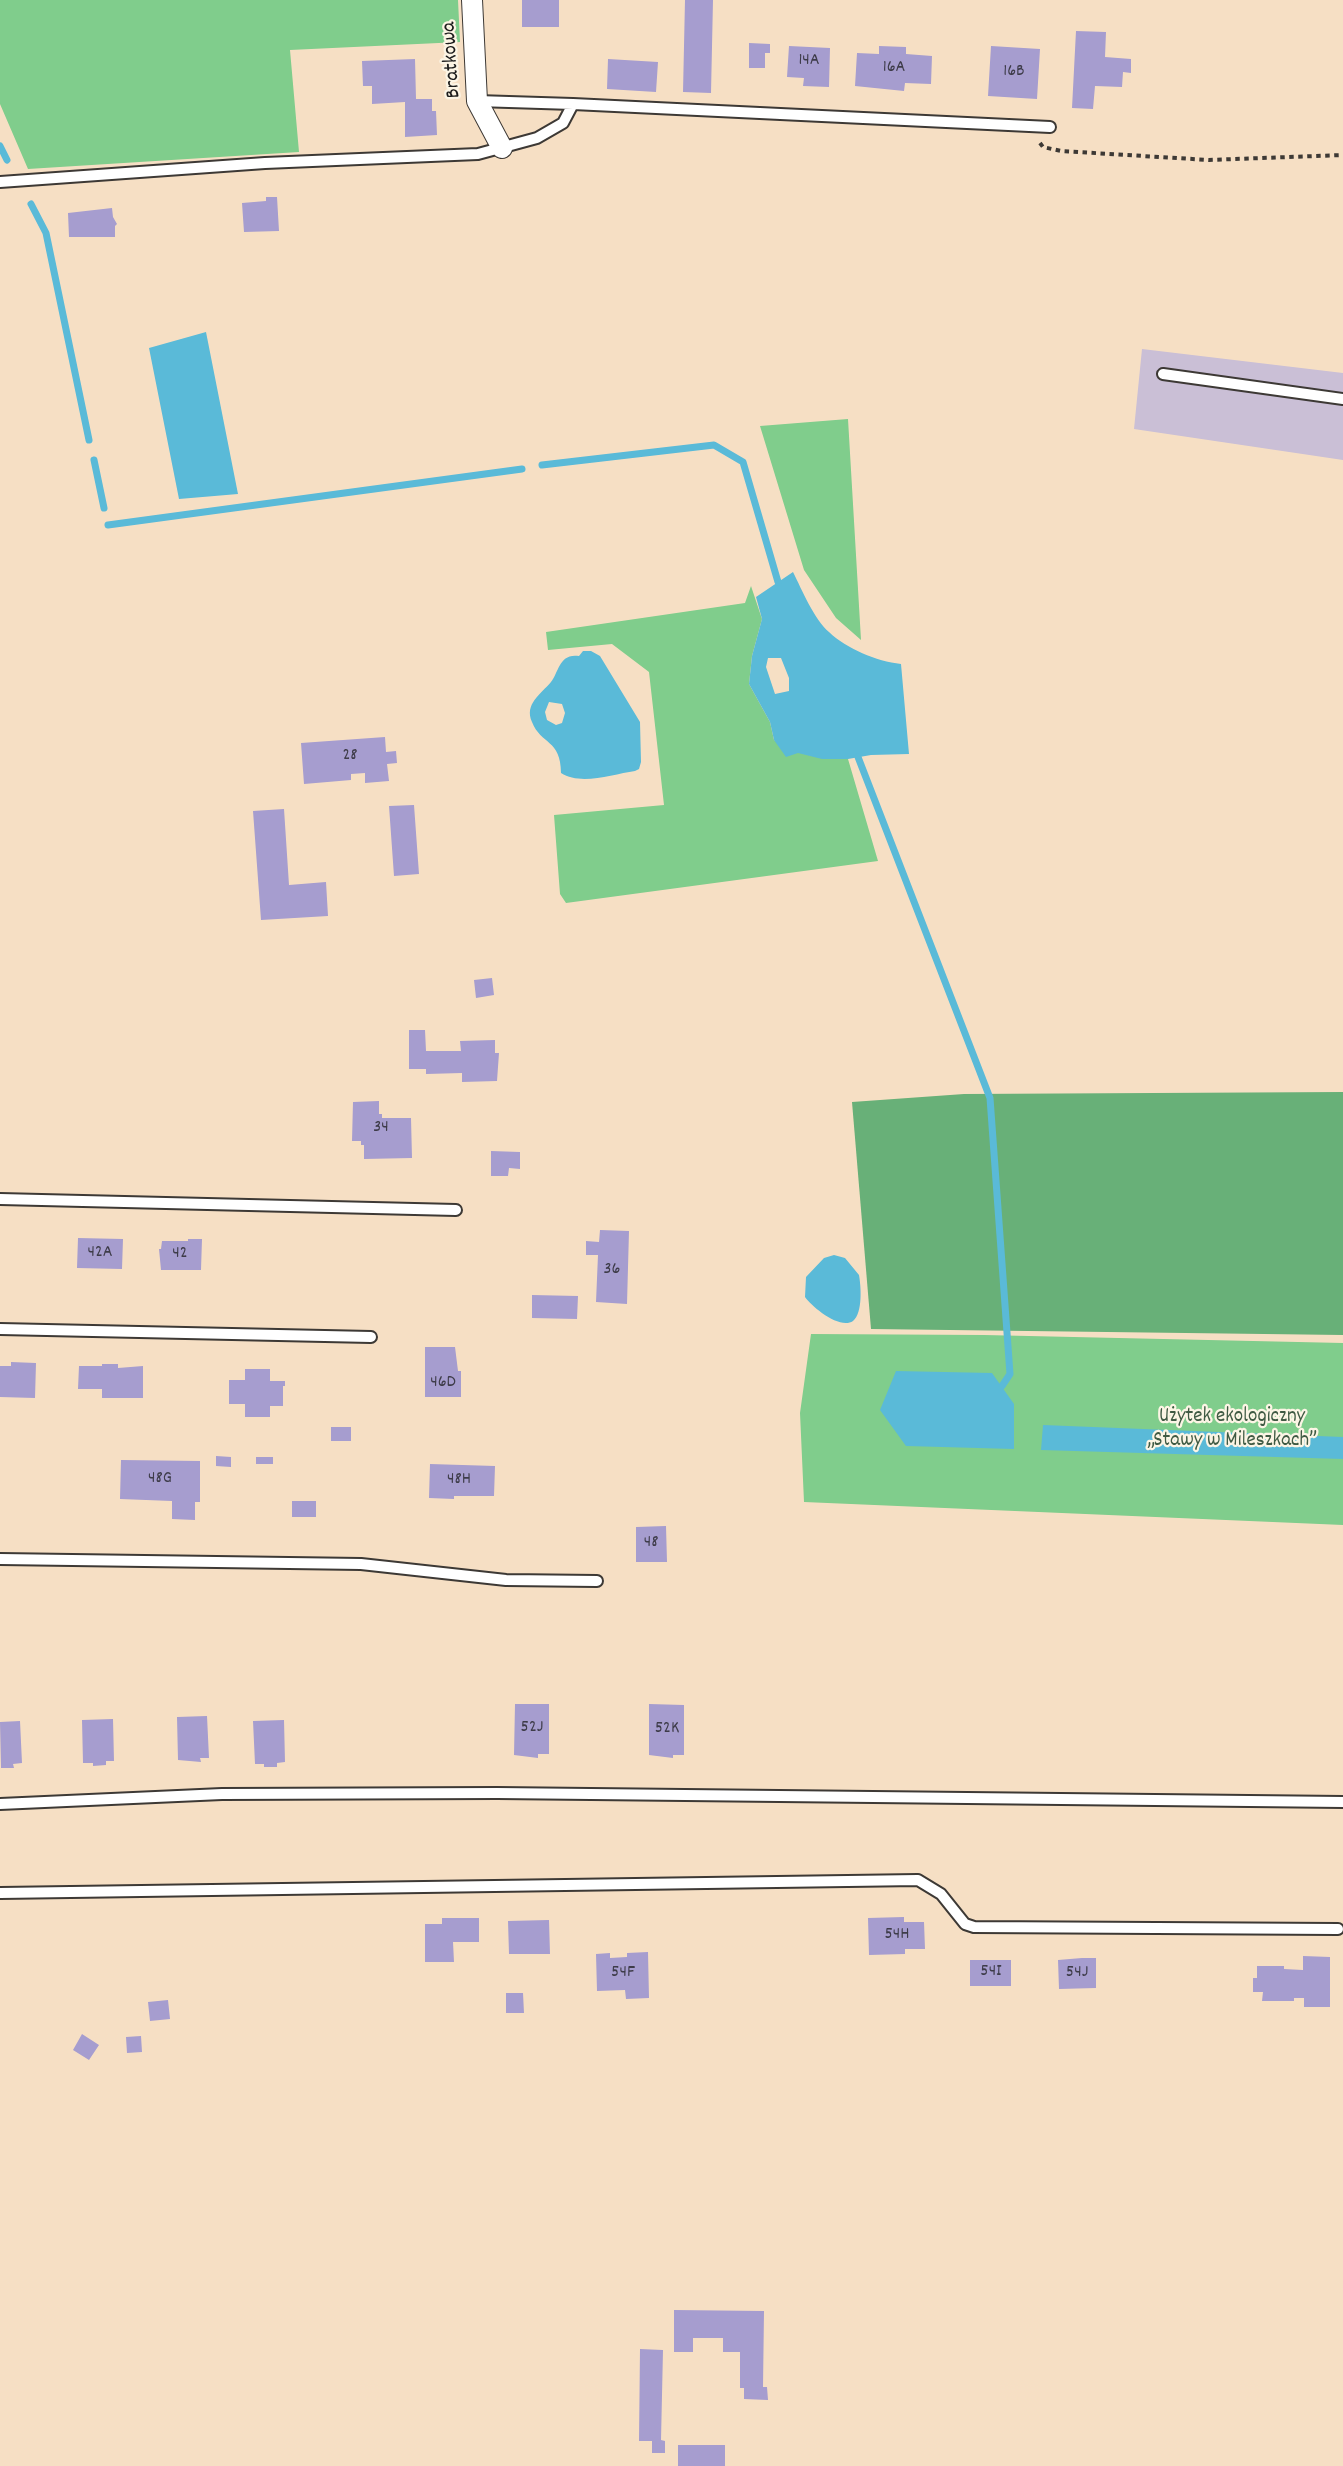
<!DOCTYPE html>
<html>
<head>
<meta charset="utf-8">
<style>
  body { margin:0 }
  canvas { display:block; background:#f6dfc4 }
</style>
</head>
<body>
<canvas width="1343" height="2466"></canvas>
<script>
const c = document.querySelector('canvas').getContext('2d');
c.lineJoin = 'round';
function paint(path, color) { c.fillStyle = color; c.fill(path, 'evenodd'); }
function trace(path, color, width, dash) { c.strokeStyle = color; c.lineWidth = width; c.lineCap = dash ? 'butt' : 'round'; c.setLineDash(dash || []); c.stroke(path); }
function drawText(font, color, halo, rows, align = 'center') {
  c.font = font + ' Dekko,sans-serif'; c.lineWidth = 4.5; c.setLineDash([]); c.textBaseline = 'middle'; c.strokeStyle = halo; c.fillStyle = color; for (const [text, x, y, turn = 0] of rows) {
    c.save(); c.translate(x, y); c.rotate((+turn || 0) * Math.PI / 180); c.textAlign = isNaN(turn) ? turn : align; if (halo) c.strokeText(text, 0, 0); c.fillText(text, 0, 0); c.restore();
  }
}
paint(new Path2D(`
  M1142,349L1343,373V460L1134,429Z`), '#cabfd6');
paint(new Path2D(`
  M0,0H458L460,42L290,50L299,152L28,169L0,104Z
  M848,419L861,640L836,618L804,570L760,426Z
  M751,586L762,619L752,656L749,684L770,722L774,740C801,755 817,759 848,759L878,861L566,903L560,894L554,815L664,805L649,672L612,644L548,650L546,632L745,603Z
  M811,1334L984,1335L1343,1343V1525L804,1502L800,1413Z`), '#80cd8c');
paint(new Path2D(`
  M1343,1092V1335L871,1329L852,1102L964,1094Z`), '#68b078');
paint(new Path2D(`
  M206,332L238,494L179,499L149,348Z
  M793,572C802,590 814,619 829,632C847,649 876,661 901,664L909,754L871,755L848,759H822L798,753L786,757L774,740L770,722L749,684L752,656L762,619L756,597ZM768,658H781L789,678V691L775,694L766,667Z
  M583,651H591L600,656L640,722L641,762L639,769L635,771C613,774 581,786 561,773C561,739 541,745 532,722C524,704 541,694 551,682C559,672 559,653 579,656ZM549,702L562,704L565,713L562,723L556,725L547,720L545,712Z
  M834,1255L845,1258L859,1275C861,1286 863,1313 853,1321C840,1330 812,1307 805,1297L806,1277L824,1258Z
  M896,1371L992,1373L1014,1404V1449L906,1446L880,1410Z
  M1043,1425L1343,1437V1459L1041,1450Z`), '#5abad8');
trace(new Path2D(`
  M0,146L7,160
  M31,204L46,233L89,440
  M94,460L104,508
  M542,465L714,445L743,462L778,582
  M108,525L522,469
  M858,757L990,1098L1010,1374L1002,1386`), '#5abad8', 7);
paint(new Path2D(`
  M522,0H559V27H522Z
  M685,0H713L711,93L683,92Z
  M1076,31L1106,32L1105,57L1131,59V73L1123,72L1122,87L1095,86L1093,109L1072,108Z
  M749,43L770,44V53H765V68H749Z
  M789,46L830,48L829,87L803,86L804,78L787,77Z
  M879,46L906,47V54L932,56L931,84L905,83L904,91L855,86L857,53L879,54Z
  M991,46L1040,49L1037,99L988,96Z
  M415,59L416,99H432V111H436L437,135L405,137V102L372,104V86H363L362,61Z
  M608,59L658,62L656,92L607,89Z
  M266,197H277L279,231L244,232L242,203L266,201Z
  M112,208L113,217L117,224L115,226V237H69L68,213Z
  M385,737L386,752L396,751L397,763L387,764L389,781L365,783V773L351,774V780L304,784L301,743Z
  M414,805L419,874L394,876L389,806Z
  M284,809L289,885L326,882L328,916L261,920L253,811Z
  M492,978L494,995L476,998L474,980Z
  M409,1030H425L426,1051H461L460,1041L495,1040V1053H499L497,1081L462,1082V1073L426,1074V1069H409Z
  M379,1101V1114H382V1118H411L412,1158L364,1159V1145H361V1141H352L353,1102Z
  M491,1151L520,1152V1169L509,1168L508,1176H491Z
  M600,1230L629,1231L627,1304L596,1302L598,1255H586V1241L599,1242Z
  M78,1238L123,1239L122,1269L77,1268Z
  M188,1239H202L201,1270H161L159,1249H161L162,1241H188Z
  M532,1295L578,1296L577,1319L532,1318Z
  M425,1347H455L458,1371H461V1397H425Z
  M11,1362L36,1363L35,1398L0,1397V1366H11Z
  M102,1364H118V1368L143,1366V1398H102V1389H78L79,1366H102Z
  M245,1369H270V1381H285V1386H283V1406H270V1417H245V1404H229V1380H245Z
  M331,1427H351V1441H331Z
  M216,1456L231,1457V1467L216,1466Z
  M256,1457H273V1464H256Z
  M121,1460L200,1461V1502H195V1520L172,1519V1501L120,1499Z
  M430,1464L495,1466L494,1496H454V1499L429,1498Z
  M292,1501H316V1517H292Z
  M666,1526L667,1562H636V1527Z
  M515,1704H549V1754H538V1758L514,1755Z
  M649,1704L684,1705V1755H673V1758L649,1755Z
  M207,1716L209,1758H200L201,1762L178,1760L177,1717Z
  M113,1719L114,1761H106V1765L93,1766V1763H83L82,1720Z
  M284,1720L285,1762L277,1763V1767H264V1764H255L253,1721Z
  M20,1721L22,1763L13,1764L14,1768H1L0,1722Z
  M904,1917V1922H924L925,1949H905V1954L869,1955L868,1918Z
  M442,1918H479V1942H453L454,1962H425V1924H442Z
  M549,1920L550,1954H509L508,1921Z
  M648,1952L649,1998L626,1999L625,1990L597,1991L596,1954L610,1953V1958L627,1957V1953Z
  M1303,1956L1330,1957V2007H1304V1998H1294V2001H1262L1263,1992H1253V1978H1257V1966H1284V1969L1303,1970Z
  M1082,1958H1096V1988L1059,1989L1058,1960Z
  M970,1960H1011V1986H970Z
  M506,1993H523L524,2013H506Z
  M168,2000L170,2019L150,2021L148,2002Z
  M82,2034L99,2045L89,2060L73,2050Z
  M141,2036L142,2052L127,2053L126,2037Z
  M674,2310L764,2311L763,2387H767L768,2400L744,2399V2388H740V2352H723V2338H693V2352H674Z
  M640,2349L663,2350L661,2440L665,2441V2453H652V2441H639Z
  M678,2445H725V2466H678Z`), '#a69dcf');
const service = new Path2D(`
  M477,101L573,104L1050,127
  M0,182L265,163L478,154L537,138L563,123L573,104
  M1163,374L1343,399
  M0,1199L456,1210
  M0,1329L371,1337
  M0,1559L361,1564L506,1580L597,1581
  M0,1804L222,1794L497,1793L1343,1802
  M0,1893L918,1880L941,1894L965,1924L974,1927L1338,1929`);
const minor = new Path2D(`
  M472,0L477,101L502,148`);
trace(service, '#3d3935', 14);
trace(minor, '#3d3935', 22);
trace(new Path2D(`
  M1040,143L1043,147L1061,151L1209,160L1343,155`), '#3d3935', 4, [4.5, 4.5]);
trace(service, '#fff', 10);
trace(minor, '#fff', 20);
drawText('18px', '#3e3c49', null, [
  ["14A",809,62],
  ["16A",894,69],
  ["16B",1014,73],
  ["28",350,757],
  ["34",381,1129],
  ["42A",100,1254],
  ["42",180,1255],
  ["36",612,1271],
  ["46D",443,1384],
  ["48G",160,1480],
  ["48H",459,1481],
  ["48",651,1544],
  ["52J",532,1729],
  ["52K",667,1730],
  ["54H",897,1936],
  ["54I",991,1973],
  ["54F",623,1974],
  ["54J",1077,1974]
]);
drawText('21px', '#1c1c1c', '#fcf5e5', [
  ["Bratkowa",453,60,-94]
]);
drawText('21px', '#3f5a43', '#fcf5e5', [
  ["Użytek ekologiczny",1232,1418],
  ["„Stawy w Mileszkach”",1232,1442]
]);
</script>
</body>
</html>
